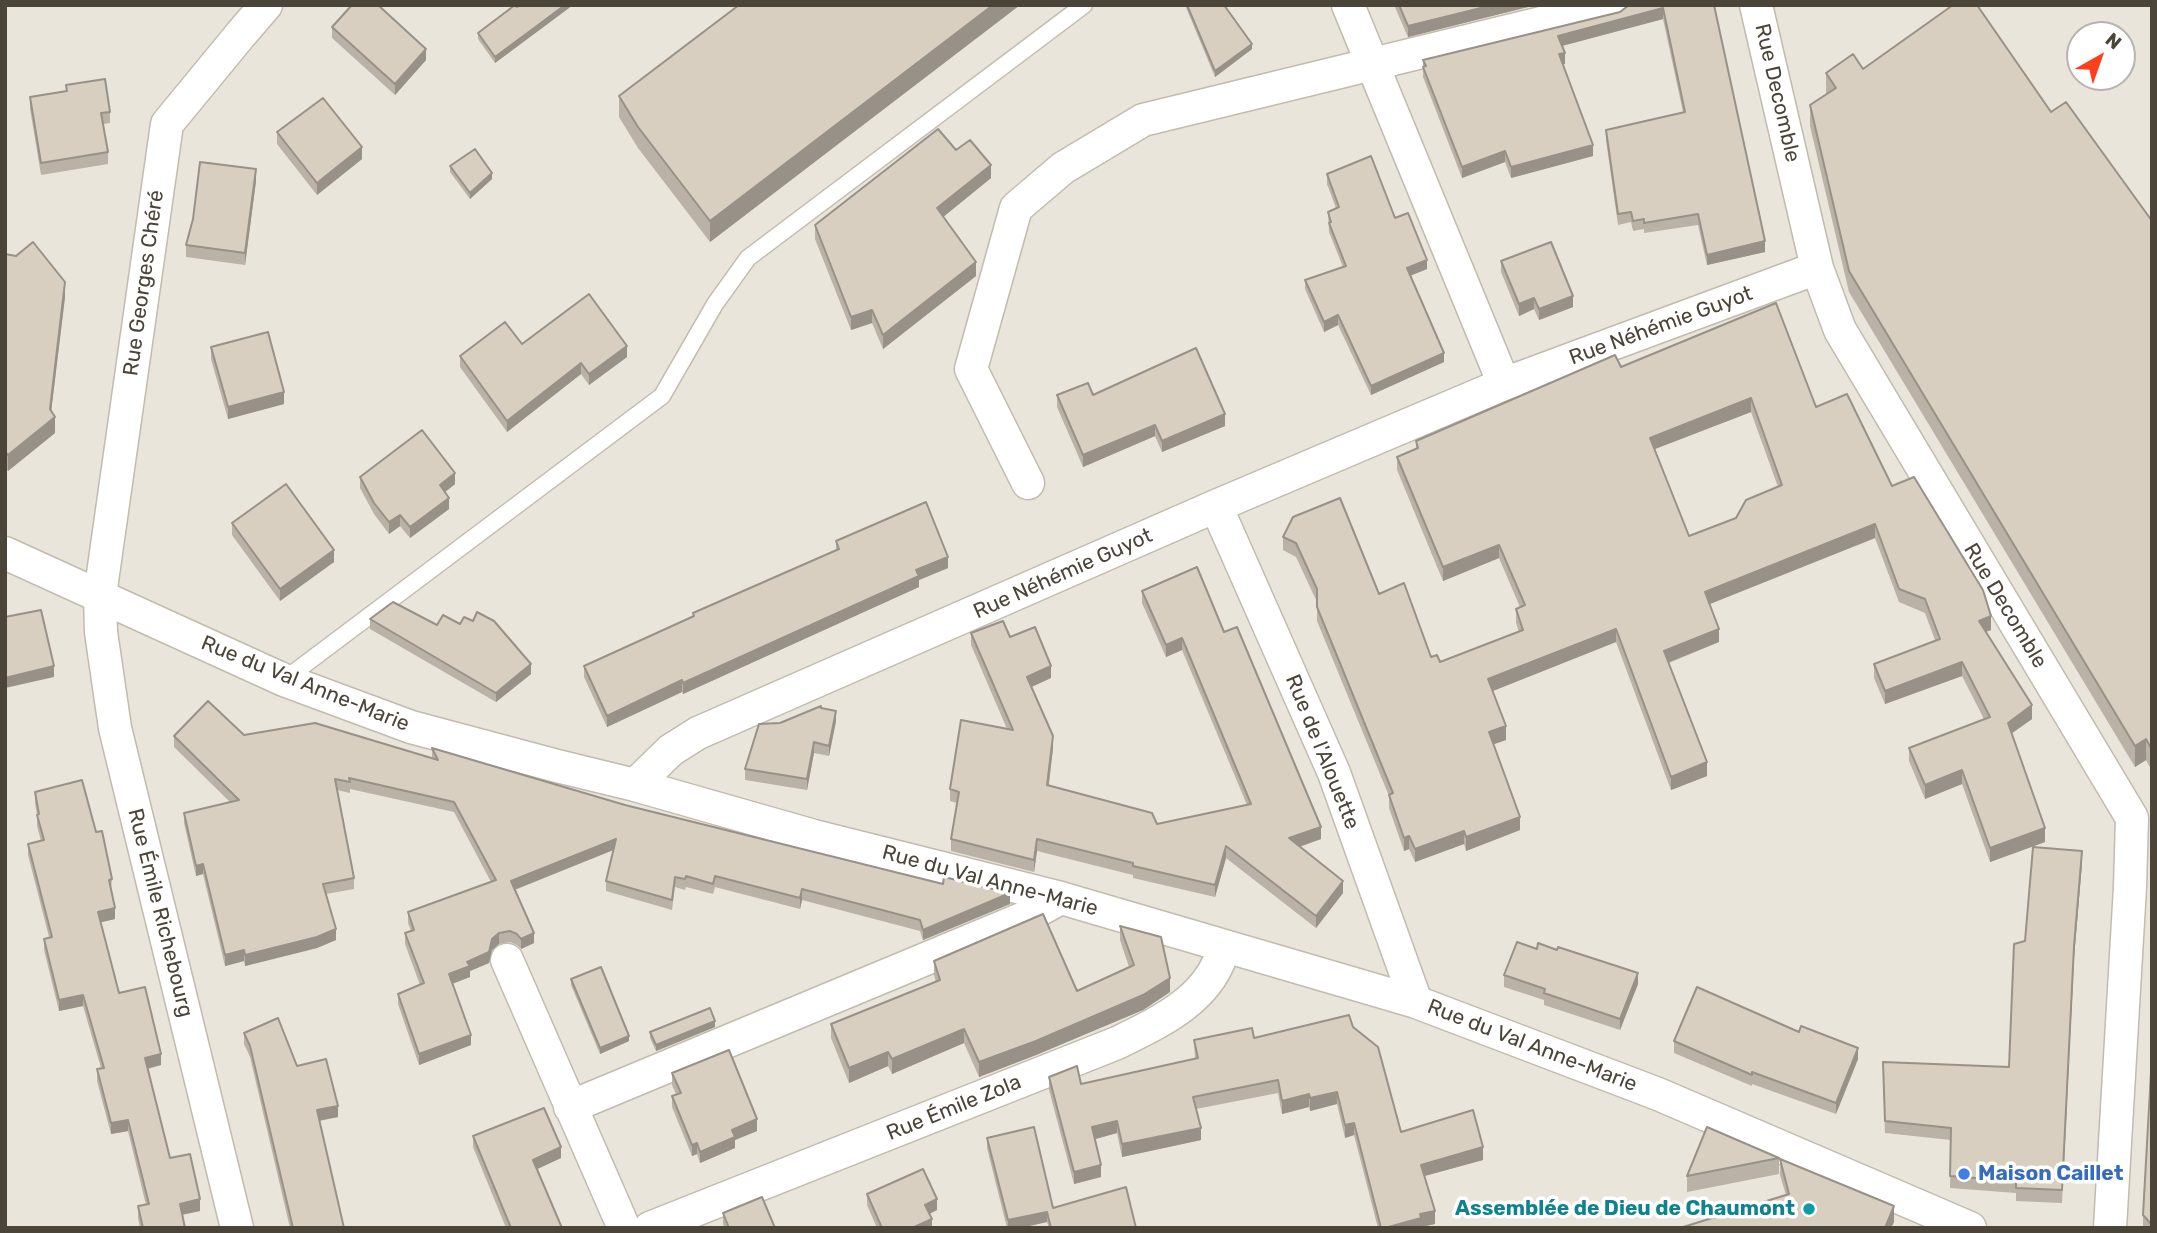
<!DOCTYPE html>
<html>
<head>
<meta charset="utf-8">
<style>
  body { margin:0 }
  #map { position:relative; width:2157px; height:1233px; overflow:hidden; background:#f6f3ec; font-family:Rubik,sans-serif }
  canvas { display:block }
  .frame { position:absolute; inset:0; border:7px solid #4b4439; pointer-events:none }
  .north { position:absolute; left:2066px; top:21px; width:70px; height:70px; box-sizing:border-box; background:#fff; border:2px solid #b7b4b0; border-radius:50%; rotate:40deg; font-size:19px; font-weight:700; line-height:28px; text-align:center; color:#4b4439 }
  .north::after { content:''; display:block; margin:auto; width:24px; height:32px; background:#fc3f1d; clip-path:polygon(50% 0,100% 100%,50% 72%,0 100%) }
</style>
</head>
<body>
<div id="map">
<canvas width="2157" height="1233"></canvas>
<div class="frame"></div>
<div class="north">N</div>
</div>
<script>
const c = document.querySelector('canvas').getContext('2d');
c.lineJoin = 'round';
function paint(path, color) { c.fillStyle = color; c.fill(path, 'evenodd'); }
function trace(path, color, width, dash) { c.strokeStyle = color; c.lineWidth = width; c.lineCap = dash ? 'butt' : 'round'; c.setLineDash(dash || []); c.stroke(path); }
function drawText(font, color, halo, rows, align = 'center') {
  c.font = font + ' Rubik,sans-serif'; c.lineWidth = 7; c.setLineDash([]); c.textBaseline = 'middle'; c.strokeStyle = halo; c.fillStyle = color; for (const [text, x, y, turn = 0] of rows) {
    c.save(); c.translate(x, y); c.rotate((+turn || 0) * Math.PI / 180); c.textAlign = isNaN(turn) ? turn : align; if (halo) c.strokeText(text, 0, 0); c.fillText(text, 0, 0); c.restore();
  }
}
paint(new Path2D(`
  M5,5H2152V1228H5ZM2080,35H2122V77H2080Z`), '#eae5da');
const service = new Path2D(`
  M284,680L662,396L715,304L748,258L1084,5`);
const minor = new Path2D(`
  M1348,5L1504,384
  M1756,5L1817,268L1840,330L2132,818L2130,887L2110,1228
  M1028,483L971,369L1016,208L1063,168L1143,120L1615,5
  M1216,506L1334,773L1416,1002
  M5,553L284,680L411,727L557,766L635,785L814,836L1061,898L1416,1002L1658,1094L1970,1228
  M635,785L671,750L698,733L1216,506L1504,384L1817,268
  M507,960L624,1228
  M570,1107L1024,918L1061,898
  M237,1228L115,728L101,632L100,595L167,124L241,34L266,5
  M650,1228L1117,1043C1162,1021 1212,998 1224,946`);
trace(service, '#c2bbae', 19);
trace(minor, '#c2bbae', 35);
trace(service, '#fff', 16);
trace(minor, '#fff', 32);
paint(new Path2D(`
  M519,5H573L495,63L478,39V33Z
  M739,5H1020L710,242L638,148L619,117V96Z
  M1185,5H1224L1252,49L1215,77Z
  M1394,5H1536L1408,37Z
  M1714,5L1765,252L1707,265L1698,225L1644,233V229L1633,231L1631,222L1618,225L1606,140V130L1683,112L1663,19L1562,46L1565,64H1563L1593,156L1511,178L1505,162L1462,178L1423,77V60L1620,12L1628,7Z
  M332,27L426,60L395,95L332,38Z
  M1863,69L2051,112L2152,221V771L2146,760L2135,767L1849,292L1810,126V105L1826,94V73Z
  M66,85L110,112V123L103,124L108,152V164L41,175L30,109V97L66,91Z
  M277,132L362,159L317,195L277,144Z
  M956,150L991,178L943,217L976,276L883,349L872,323L851,330L815,239V225Z
  M450,166L492,179L470,199L450,172Z
  M1327,174L1395,218L1427,269L1410,276L1444,362L1371,395L1338,325L1324,332L1305,289V280L1343,267L1329,232L1328,212L1336,208L1327,184Z
  M256,181L245,265L186,257V245Z
  M5,254L65,297L51,411L55,433L8,471L5,468Z
  M1501,261L1573,307L1539,320L1534,309L1519,316L1501,272Z
  M522,344L627,357L589,385L581,374L507,432L460,367V356Z
  M211,347L284,404L228,419L211,359Z
  M1621,367L1816,407L1892,486L1991,630L1986,632L2032,719L2012,733L2045,842L1990,862L1962,784L1925,799L1909,761V748L1984,719L1962,676L1885,704L1874,678V664L1935,640L1925,613L1899,602L1875,538L1709,604L1719,642L1669,663L1707,776L1671,790L1616,642L1492,691L1506,740L1493,744L1520,830L1466,851L1464,844L1415,862L1409,849L1404,851L1389,808V796L1317,621V602L1296,557L1283,550V537L1293,517L1379,594L1431,657L1440,662L1519,632L1516,623V609L1520,607L1499,558L1443,581L1397,470V457L1416,449V441ZM1751,412L1778,487L1736,518L1689,536L1654,449Z
  M1057,395H1093L1225,426L1162,452L1155,436L1083,467L1057,407Z
  M360,477L455,484L445,492L449,509L410,538L400,526L389,534L374,514L360,488Z
  M232,523L334,562L280,601L232,535Z
  M836,541L948,568L919,580V587L683,694L682,692L607,727L584,677V666L693,616V613L836,550Z
  M1142,591L1224,632L1321,839L1300,847L1343,893L1316,928L1226,858L1215,897L1133,878V875L1037,851L1034,872L951,851V839L957,803L950,801V789L1007,729L971,645V633L1010,637L1051,678L1031,687L1053,748L1049,785L1157,824L1247,805L1182,650L1166,657L1142,603Z
  M370,619L531,674L496,702L370,629Z
  M821,708L836,721L829,756L814,753L807,790L745,780V769L780,723Z
  M244,735L432,759V748L625,805L1010,904L923,940L920,931L802,900L800,909L715,887L713,894L686,887L685,890L675,887L672,910L606,891V881L613,850L515,890L534,943L521,949L517,945L510,942L499,944L492,950L489,963L470,971V977L452,984L471,1045L419,1065L398,1004V994L420,985L405,944V933L411,931L408,923V912L491,882L454,812L350,789V793L337,790L354,878V889L326,894L336,940L317,948L245,966L244,961L225,966L203,874L196,876L184,823V813L230,802L174,747V736Z
  M35,792L96,832L112,879L111,891L115,919L101,922L119,993L161,1065L148,1069L170,1158L200,1211L182,1215L185,1228H140L138,1218V1206L146,1205L128,1131L111,1134L97,1081V1069L101,1068L83,1006L59,1011L44,950V939L49,937L28,855V844L41,841L37,826V815L35,803Z
  M2082,863L2074,958L2062,1203L2016,1201V1193L1950,1188L1951,1140L1885,1133L1883,1074L2009,1067L2025,941Z
  M1120,926L1170,992L1143,1010L1036,1055L979,1077L964,1043L892,1074L888,1066L849,1083L831,1038V1024L936,982L934,975V961L1077,991L1129,967L1120,940Z
  M1504,975L1638,984L1620,1030L1544,1005V1000L1504,987Z
  M571,979L629,1041L600,1054L571,985Z
  M715,1027L656,1051L650,1038V1032Z
  M1353,1027L1401,1132L1483,1160L1424,1176L1435,1224L1421,1227V1228H1378L1354,1135L1345,1138L1337,1104L1310,1111L1309,1107L1282,1114L1278,1093L1196,1109L1201,1140L1122,1157L1117,1133L1095,1139L1101,1177L1074,1184L1049,1090V1077L1081,1084L1195,1059L1194,1040L1254,1038Z
  M1799,1032L1858,1059L1836,1114L1752,1084V1086L1674,1053V1041Z
  M244,1033L297,1066L338,1117L319,1121L344,1228H290L250,1057L244,1044Z
  M2152,1054V1228H2143V1215Z
  M672,1073L757,1131L735,1140V1148L700,1163L697,1154L692,1156L672,1107V1096L676,1094L672,1085Z
  M473,1136L561,1158L537,1169L562,1228H506L473,1147Z
  M987,1138L1053,1208L1136,1228H1049L1047,1222L1020,1228H1007L987,1148Z
  M1779,1158V1174L1687,1192V1176Z
  M1780,1159L1894,1222L1891,1228H1680L1786,1195L1780,1175Z
  M867,1194L937,1210L929,1214L932,1228H877L867,1205Z
  M723,1213L775,1228H725L723,1224Z`), '#bab2a6');
paint(new Path2D(`
  M565,5H573L495,63V57Z
  M993,5H1020L710,242V221Z
  M1493,5H1536L1408,37V26Z
  M1663,8V19L1558,47V36Z
  M1252,44V49L1215,77V71Z
  M426,49V60L395,95V84Z
  M1565,53V64L1559,65V54Z
  M1593,145V156L1511,178V167Z
  M362,147V159L317,195V183Z
  M1505,151V162L1462,178V167Z
  M991,165V178L937,222V208Z
  M256,169V181L245,265V253Z
  M492,173V179L470,199V193Z
  M1765,241V252L1707,265V255Z
  M1427,260V269L1407,277V268Z
  M976,262V276L883,349V335Z
  M65,282V297L50,421L55,417V433L8,471V455L50,409Z
  M1573,296V307L1539,320V309Z
  M1534,298V309L1519,316V304Z
  M872,310V323L851,330V317Z
  M1338,315V325L1324,332V322Z
  M627,346V357L589,385V374Z
  M1444,353V362L1371,395V386Z
  M581,363V374L507,432V421Z
  M284,392V404L228,419V407Z
  M1751,398V412L1650,451V438Z
  M1225,414V426L1162,452V441Z
  M1155,425V436L1083,467V455Z
  M455,473V484L440,496V485Z
  M449,498V509L410,538V527Z
  M400,515V526L389,534V522Z
  M1875,524V538L1705,606V592Z
  M1499,545V558L1443,581V567Z
  M334,550V562L280,601V589Z
  M948,557V568L919,580V587L683,694V683L916,570Z
  M1991,616V630L1979,634V621Z
  M1616,629V642L1488,693V679Z
  M1719,629V642L1664,664V651Z
  M1182,638V650L1166,657V645Z
  M1962,662V676L1885,704V691Z
  M531,664V674L496,702V693Z
  M54,666V677L5,688V678Z
  M1051,666V678L1027,689V677Z
  M682,680V692L607,727V716Z
  M2032,705V719L2008,736V723Z
  M836,711V721L829,756V746Z
  M1506,726V740L1489,746V732Z
  M1053,736V748L1047,797V785Z
  M2146,739V760L2135,767V746Z
  M814,742V753L807,790V779Z
  M1707,762V776L1671,790V777Z
  M1962,770V784L1925,799V785Z
  M1520,817V830L1466,851V837Z
  M1321,827V839L1289,850V838Z
  M2045,828V842L1990,862V848Z
  M1464,831V844L1415,862V849Z
  M1409,836V849L1404,851V838Z
  M616,839V849L511,891V881Z
  M1037,839V851L1034,872V860Z
  M1226,846V858L1215,897V885Z
  M2082,851V863L2074,958L2062,1203L2074,946Z
  M203,864V874L196,876V866Z
  M1343,881V893L1316,928V916Z
  M802,889V900L800,909V898Z
  M1010,893V904L923,940V930Z
  M115,908V919L98,923V912Z
  M336,929V940L317,948L245,966V955Z
  M499,933V944L492,950L489,963L470,971V977L449,985V974L467,962Z
  M534,933V943L521,949V939Z
  M244,950V961L225,966V955Z
  M1638,973V984L1620,1030V1019Z
  M1170,978V992L1143,1010L1036,1055L979,1077V1062Z
  M83,995V1006L59,1011V1000Z
  M715,1021V1027L656,1051V1045Z
  M964,1029V1043L892,1074V1059Z
  M471,1035V1045L419,1065V1054Z
  M629,1036V1041L600,1054V1048Z
  M1858,1048V1059L1836,1114V1103Z
  M888,1052V1066L849,1083V1068Z
  M161,1054V1065L145,1069V1058Z
  M1337,1092V1104L1310,1111V1098Z
  M1309,1094V1107L1282,1114V1101Z
  M338,1106V1117L317,1121V1110Z
  M757,1119V1131L735,1140V1148L700,1163V1152L732,1130Z
  M128,1120V1131L111,1134V1123Z
  M1117,1121V1133L1092,1140V1127Z
  M1354,1123V1135L1345,1138V1125Z
  M1201,1128V1140L1122,1157V1144Z
  M697,1143V1154L692,1156V1145Z
  M561,1147V1158L533,1171V1160Z
  M1483,1147V1160L1421,1177V1165Z
  M1101,1165V1177L1074,1184V1172Z
  M200,1199V1211L180,1215V1204Z
  M937,1199V1210L925,1216V1205Z
  M1894,1206V1222L1891,1228H1885Z
  M1435,1211V1224L1421,1227V1228H1385L1420,1214Z
  M1047,1212V1222L1020,1228H1008V1220Z
  M932,1219V1228H912Z`), '#979187');
const building = new Path2D(`
  M352,5H378L426,49L395,84L332,27Z
  M515,5L517,7L519,5H565L495,57L478,33Z
  M739,5H993L710,221L638,127L619,96Z
  M1187,5H1224L1252,44L1215,71Z
  M1399,5H1493L1408,26Z
  M1629,5H1714L1765,241L1707,255L1698,214L1644,223V219L1633,221L1631,212L1618,214L1606,130L1685,112L1663,8L1558,36L1565,53L1559,54L1593,145L1511,167L1505,151L1462,167L1423,67L1426,66L1423,60L1620,12Z
  M1953,5H1977L2051,112L2066,102L2152,221V750L2146,739L2135,746L1849,271L1810,105L1836,88L1826,73L1853,54L1863,69Z
  M105,79L110,112L101,113L108,152L41,163L30,97L67,91L66,85Z
  M323,98L362,147L317,183L277,132Z
  M938,129L956,150L970,140L991,165L937,208L976,262L883,335L872,310L851,317L815,225Z
  M475,149L492,173L470,193L450,166Z
  M1371,156L1395,218L1408,213L1427,260L1407,268L1444,353L1371,386L1338,315L1324,322L1305,280L1346,266L1329,223L1331,222L1328,212L1339,207L1327,174Z
  M200,162L256,169L245,253L186,245L193,219Z
  M33,242L65,282L50,409L55,417L8,455L5,452V254L16,256Z
  M1551,242L1573,296L1539,309L1534,298L1519,304L1501,261Z
  M589,294L627,346L589,374L581,363L507,421L460,356L505,322L522,344Z
  M1776,303L1816,407L1847,394L1892,486L1914,477L1983,590L1991,616L1979,621L2032,705L2008,723L2045,828L1990,848L1962,770L1925,785L1909,748L1990,717L1962,662L1885,691L1874,664L1940,639L1925,599L1899,589L1875,524L1705,592L1719,629L1664,651L1707,762L1671,777L1616,629L1488,679L1506,726L1489,732L1520,817L1466,837L1464,831L1415,849L1409,836L1404,838L1389,795L1393,793L1317,607V589L1296,543L1283,537L1293,517L1340,498L1379,594L1404,583L1431,657L1437,655L1440,662L1523,630L1516,609L1525,605L1499,545L1443,567L1397,457L1418,448L1416,441L1615,355L1621,367ZM1751,398L1782,485L1746,500L1736,518L1689,536L1650,438Z
  M268,332L284,392L228,407L211,347Z
  M1196,348L1225,414L1162,441L1155,425L1083,455L1057,395L1088,383L1093,395Z
  M422,430L455,473L440,485L449,498L410,527L400,515L389,522L374,503L360,477Z
  M286,484L334,550L280,589L232,523Z
  M926,502L948,557L916,570L919,576L683,683L682,680L607,716L584,666L694,616L693,613L839,549L836,541Z
  M1197,567L1224,632L1237,627L1321,827L1289,838L1343,881L1316,916L1226,846L1215,885L1133,866V863L1037,839L1034,860L951,839L959,792L950,789L961,720L1013,730L971,633L1003,621L1010,637L1035,627L1051,666L1027,677L1053,736L1047,785L1152,813L1157,824L1251,804L1182,638L1166,645L1142,591Z
  M393,602L437,625L443,615L460,624L464,617L473,621L477,612L494,621L531,664L496,693L370,619Z
  M41,610L54,666L5,678V617Z
  M208,701L244,735L315,723L438,760L432,748L625,805L943,884L944,877L1010,893L923,930L920,920L802,889L800,898L715,876L713,884L686,876L685,879L675,877L672,900L606,881L616,839L511,881L534,933L521,939L517,934L510,931L499,933L492,939L489,952L467,962L470,966L449,974L471,1035L419,1054L398,994L424,983L405,933L414,930L408,912L496,880L454,802L349,778L350,782L335,779L354,878L323,884L336,929L317,937L245,955L244,950L225,955L203,864L196,866L184,813L239,800L174,736Z
  M821,706V708L836,711L829,746L814,742L807,779L745,769L759,724L780,723Z
  M82,780L96,832L102,831L112,879L109,880L115,908L98,912L119,993L145,987L161,1054L145,1058L170,1158L190,1154L200,1199L180,1204L185,1228H143L138,1206L149,1204L128,1120L111,1123L97,1069L104,1068L83,995L59,1000L44,939L52,937L28,844L44,840L37,815L39,814L35,792Z
  M2033,847L2082,851L2074,946L2062,1190L2016,1188V1181L1950,1176L1951,1128L1885,1121L1883,1062L2009,1067L2014,944L2025,941Z
  M1043,914L1077,991L1134,965L1120,926L1161,937L1170,978L1143,995L1036,1041L979,1062L964,1029L892,1059L888,1052L849,1068L831,1024L940,980L934,961Z
  M1517,942L1537,949L1538,943L1557,950L1558,947L1638,973L1620,1019L1544,993L1545,989L1504,975Z
  M601,967L629,1036L600,1048L571,979Z
  M1697,987L1799,1032L1801,1026L1858,1048L1836,1103L1752,1072V1075L1674,1041Z
  M710,1008L715,1021L656,1045L650,1032Z
  M1349,1015L1353,1027L1378,1047L1401,1132L1473,1110L1483,1147L1421,1165L1435,1211L1420,1214L1421,1218L1385,1228H1381L1354,1123L1345,1125L1337,1092L1310,1098L1309,1094L1282,1101L1278,1080L1193,1097L1201,1128L1122,1144L1117,1121L1092,1127L1101,1165L1074,1172L1049,1077L1077,1066L1081,1084L1198,1058L1194,1040L1252,1028L1254,1038Z
  M278,1018L297,1066L326,1059L338,1106L317,1110L344,1228H293L250,1046L244,1033Z
  M729,1050L757,1119L732,1130L735,1137L700,1152L697,1143L692,1145L672,1096L681,1093L672,1073Z
  M2152,1054V1225L2143,1215Z
  M544,1108L561,1147L533,1160L562,1228H511L473,1136Z
  M1034,1127L1053,1208L1126,1187L1136,1228H1051L1047,1212L1008,1220L987,1138Z
  M1707,1127L1779,1158L1687,1176Z
  M1780,1159L1894,1206L1885,1228H1680L1789,1194Z
  M923,1169L937,1199L925,1205L932,1219L912,1228H882L867,1194Z
  M762,1197L775,1228H729L723,1213Z`);
paint(building, '#d8cfc1');
trace(building, '#979187', 2);
for (const [x, y, r, color] of [
  [1964,1174,7,"#3f7fe0"],
  [1809,1209,7,"#0f9aa8"]
]) { const dot = new Path2D(); dot.arc(x, y, r, 0, 2 * Math.PI); c.fillStyle = color; c.fill(dot); trace(dot, '#fff', 2.5); }
drawText('21px', '#4b4439', '#fff', [
  ["Rue Decomble",1777,93,77],
  ["Rue Georges Chéré",144,283,-82],
  ["Rue Néhémie Guyot",1661,326,-20],
  ["Rue Néhémie Guyot",1063,574,-24],
  ["Rue Decomble",2005,606,59],
  ["Rue du Val Anne-Marie",305,684,22],
  ["Rue de l'Alouette",1322,752,68],
  ["Rue du Val Anne-Marie",990,881,15],
  ["Rue Émile Richebourg",160,913,76],
  ["Rue du Val Anne-Marie",1532,1046,21],
  ["Rue Émile Zola",954,1108,-22]
]);
drawText('bold 21px', '#366cbe', '#fff', [
  ["Maison Caillet",1978,1174]
], 'left');
drawText('bold 21px', '#0d838f', '#fff', [
  ["Assemblée de Dieu de Chaumont",1795,1209]
], 'right');
</script>
</body>
</html>
